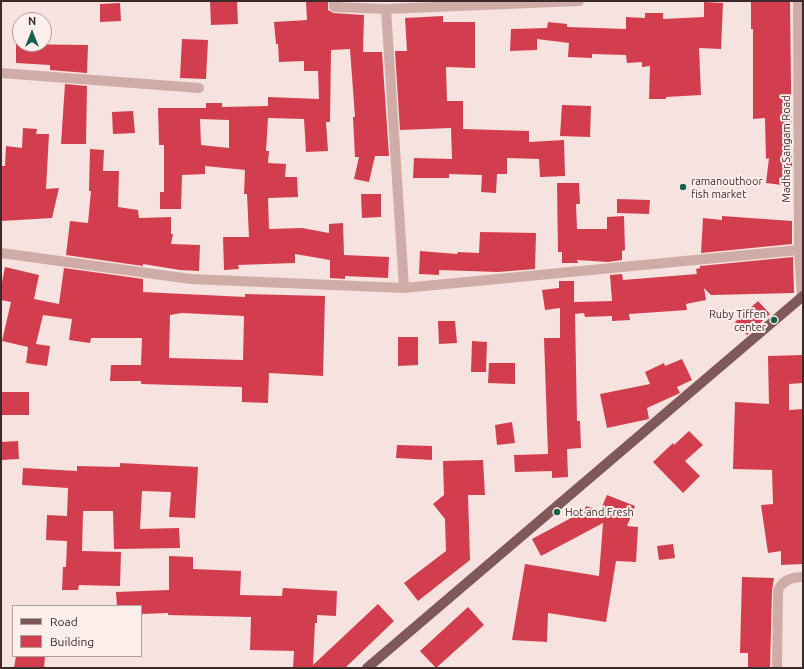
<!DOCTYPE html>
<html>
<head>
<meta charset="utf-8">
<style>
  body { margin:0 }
  #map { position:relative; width:804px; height:669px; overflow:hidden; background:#f6e2de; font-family:Ubuntu,sans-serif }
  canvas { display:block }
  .frame { position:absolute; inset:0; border:2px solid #3c292a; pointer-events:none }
  .legend { position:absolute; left:12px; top:605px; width:130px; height:52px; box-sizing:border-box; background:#fcefec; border:1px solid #afa09e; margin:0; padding:5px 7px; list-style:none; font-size:12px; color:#3c292a }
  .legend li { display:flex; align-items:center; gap:8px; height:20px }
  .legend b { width:20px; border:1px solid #afa09e }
  .north { position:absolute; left:12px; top:12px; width:40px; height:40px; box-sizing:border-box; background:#fcefec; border:1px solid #afa09e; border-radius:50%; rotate:0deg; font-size:11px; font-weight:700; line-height:16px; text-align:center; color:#3c292a }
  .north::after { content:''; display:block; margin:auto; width:14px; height:18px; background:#19634e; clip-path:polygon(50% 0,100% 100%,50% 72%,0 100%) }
</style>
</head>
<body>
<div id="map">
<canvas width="804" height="669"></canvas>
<div class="frame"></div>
<ul class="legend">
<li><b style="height:5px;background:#7f5859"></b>Road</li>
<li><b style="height:11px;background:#d33e4f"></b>Building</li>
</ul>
<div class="north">N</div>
</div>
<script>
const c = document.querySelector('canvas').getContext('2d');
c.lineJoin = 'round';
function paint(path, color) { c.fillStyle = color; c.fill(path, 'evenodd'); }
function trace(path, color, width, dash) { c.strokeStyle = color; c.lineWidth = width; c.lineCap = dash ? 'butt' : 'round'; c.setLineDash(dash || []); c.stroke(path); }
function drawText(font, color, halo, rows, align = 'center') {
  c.font = font + ' Ubuntu,sans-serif'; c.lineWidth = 4; c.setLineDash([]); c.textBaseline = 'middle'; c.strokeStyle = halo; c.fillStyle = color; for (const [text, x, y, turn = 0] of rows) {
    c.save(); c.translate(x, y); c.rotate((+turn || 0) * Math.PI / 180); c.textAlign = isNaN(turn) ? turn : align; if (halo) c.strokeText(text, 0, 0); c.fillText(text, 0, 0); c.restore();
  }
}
paint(new Path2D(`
  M210,1H237L238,24L211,25Z
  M306,1H328V10L333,13L364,15L363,52H382L389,156H375L369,182L354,179L359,157H355L353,117H355L350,49L331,50L330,122H326L328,151L306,152L304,119L268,118L266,151H269L268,163L286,164L285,177H297L298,197L268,198L269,229L302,228L329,233V224L343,223L344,255L389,257L388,278L345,276V279L330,278V260L295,254V263L238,265L239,269L224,270L223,237H249L247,194H244L245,170L205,166V174L182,175L181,209H160V192H164V145H159L158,108H206V103H222V107L268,106V97L319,99L318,71H304V61L279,62L278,44H276L274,22L307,20ZM200,119L229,120V148L201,145Z
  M751,1H790L792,166L790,186L766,183L769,158L766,159L765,118L753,119V29H751Z
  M704,2L723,3L721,49L699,48L701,95L666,97V99H649L650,66L642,67V62L627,63L626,55L592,54V58L568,57L569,43L537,39V50L510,51L511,29L547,28L548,22L567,24V27L626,29V17L645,18V13H663V19L704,17Z
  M120,3L121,21L100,22V4Z
  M443,16V22H475V68L446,67L447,101H463V129L529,131V142L564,140L565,176L540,177L539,159L507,158V174H497L496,193L481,192L482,175L449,174V178H413L414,158L452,159L451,128L400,130L395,51H407L405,18Z
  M182,39L208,40L206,79L180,78Z
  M16,44L88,45L87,73L50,70V65L16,63Z
  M65,84L87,86L86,144H61Z
  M562,105L591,106L590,137L560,136Z
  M133,111L135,133L113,134L112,112Z
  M23,128L37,129L36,134H49L46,189L59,188L52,218L1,221V166H5L6,146L22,148Z
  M90,149L104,150L103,171H119L118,207L138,210L139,218L171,217V234H173L171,244L200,245L199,271L180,270L143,264V266L66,255L70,221L88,223L91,191H89Z
  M557,183H579L580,204H576L577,229H607V217L624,216L625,250L622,251V260L608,262L577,260L578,263H562V252H558Z
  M361,194H381V217L362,218Z
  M617,199L650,200L649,214L617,213Z
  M722,216L792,221V244L701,253L703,218L722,220Z
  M480,232L536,233L535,269L498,272L439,270V275L419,274L420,251L457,254L458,252L479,253Z
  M793,257L794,293L711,295L704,288L706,300L686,304L687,310L629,314L630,320L612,321V316L585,317L584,313L575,314L577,421H580L581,448L567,449L568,477L552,478V471L515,472L514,455L548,454L544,338H560V308L545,310L542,290L559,288V281H574V302L612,301L610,275L622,274L623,280L697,274L696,269L700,268V266Z
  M5,267L39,275L34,299L59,304L64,268L143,279V292L245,297V294L325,296L323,376L269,373L268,403L242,402V387L141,384V381H110L111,365H141L142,338H91L90,343L69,340L72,319L43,315L36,344L50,346L47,366L26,363L28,347L2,341L11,302L1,300V287ZM182,313L244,316L243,360L169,358L170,315Z
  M758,301L770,314L747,335L735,322Z
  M438,321H455L457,343L439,344Z
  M398,337H418V365L398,366Z
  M472,341L487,342L486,372H471Z
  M803,355V383L789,384V410L803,409V564L781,565V551L768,553L761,505L773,504L772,470L733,469L735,402L769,404L768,356Z
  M682,359L692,380L677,387L680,393L647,408L649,419L607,428L600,394L650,384L645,372L664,363L665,366Z
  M489,363H515V384L488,383Z
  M1,392H29V415H1Z
  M512,422L515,443L497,445L495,425Z
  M689,431L703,445L685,461L700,476L683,493L653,462L673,443L674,445Z
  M18,441L19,459L1,460V442Z
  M397,445L432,446V460L396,458Z
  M483,460L485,495H468L470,560L418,601L404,583L446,551L445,519L433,504L444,495L443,461Z
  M120,463L198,467L195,518L169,517L171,492L142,491L140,529L179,528L180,548L114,549L113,511H83L82,551L121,552L120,586L79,585L78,590H62L63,567H66L67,541L46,540L47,515L67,516L68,488L22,485L23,468L77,471V466L120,467Z
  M607,495L635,506L627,526L638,527L636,562L616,561L606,622L548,613L547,642L512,640L525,564L599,576L603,523L541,556L532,539L584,511L586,506L600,511Z
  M673,544L675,558L659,560L657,546Z
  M169,556L193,557V569L241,571L240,595L282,596L283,588L337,591L336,616L317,615V623H315L313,665L378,604L394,621L345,668H293L294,651L250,650L251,617L168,615V613L141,614V606H117L116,592L169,590Z
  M742,577L774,578L772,591L770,668H748V653H740Z
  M468,607L484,625L436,668L420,651Z
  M16,656H45L44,668H14Z`), '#d33e4f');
trace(new Path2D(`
  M334,1V7L386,9
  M798,1L799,250L802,297
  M1,73L199,88
  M1,253L191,279L404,288L799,250
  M404,288L386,9L579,1
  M777,668L778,591C782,580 792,577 803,577`), '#d0aca8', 10);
trace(new Path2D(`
  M367,668L803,296`), '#7f5859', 10);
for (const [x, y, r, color] of [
  [683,187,4,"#19634e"],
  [774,320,4,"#19634e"],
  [557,512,4,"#19634e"]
]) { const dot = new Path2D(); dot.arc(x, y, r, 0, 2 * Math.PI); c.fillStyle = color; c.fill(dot); trace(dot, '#fcefec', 1.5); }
drawText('11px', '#3c292a', '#fcefec', [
  ["Madhar Sangam Road",786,149,-90]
]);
drawText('11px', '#3c292a', '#fcefec', [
  ["ramanouthoor",691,181],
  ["fish market",691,194],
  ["Ruby Tiffen",766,314,"right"],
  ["center",766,327,"right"],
  ["Hot and Fresh",565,512]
], 'left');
</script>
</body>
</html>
